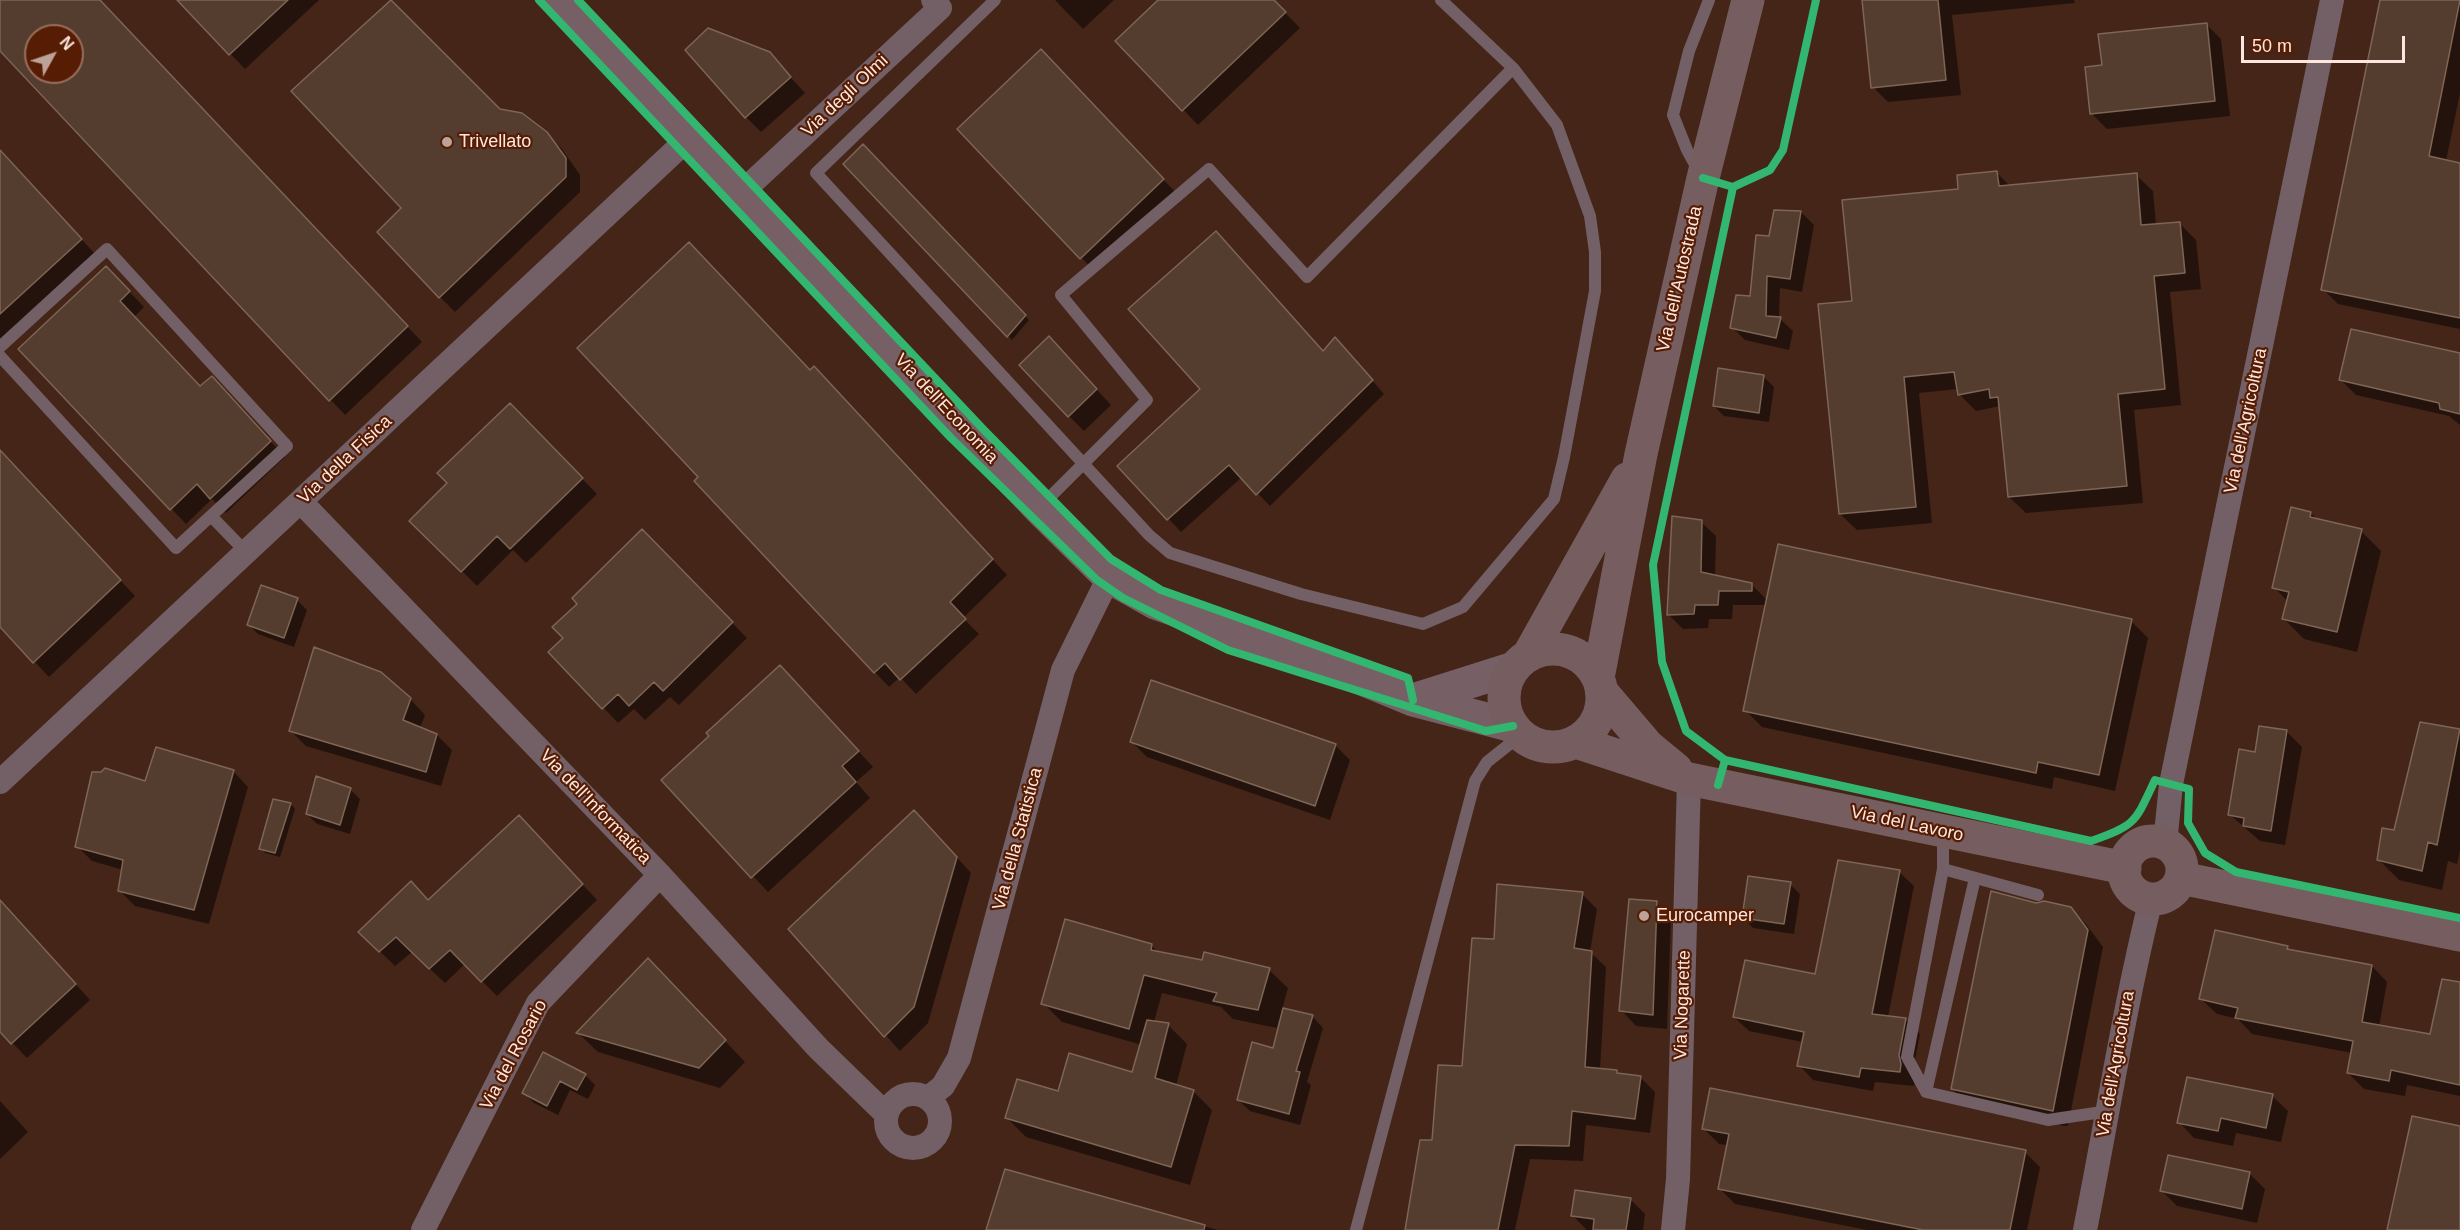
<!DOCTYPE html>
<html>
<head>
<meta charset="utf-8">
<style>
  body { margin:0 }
  #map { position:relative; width:2460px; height:1230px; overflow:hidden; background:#442517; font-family:Arial,sans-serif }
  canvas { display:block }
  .north { position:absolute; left:24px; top:24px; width:60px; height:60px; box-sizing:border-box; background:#571d04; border:2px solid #996d5b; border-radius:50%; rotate:50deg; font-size:16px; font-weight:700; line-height:24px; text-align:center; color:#fde6de }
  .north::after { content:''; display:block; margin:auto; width:21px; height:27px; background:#bca298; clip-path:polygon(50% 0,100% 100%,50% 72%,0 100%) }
  .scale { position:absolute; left:2241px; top:36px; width:164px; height:27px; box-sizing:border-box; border:3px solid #fde6de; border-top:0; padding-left:8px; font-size:18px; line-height:21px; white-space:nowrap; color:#fde6de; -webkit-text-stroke:4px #571d04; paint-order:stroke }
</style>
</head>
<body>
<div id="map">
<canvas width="2460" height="1230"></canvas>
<div class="north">N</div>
<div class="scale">50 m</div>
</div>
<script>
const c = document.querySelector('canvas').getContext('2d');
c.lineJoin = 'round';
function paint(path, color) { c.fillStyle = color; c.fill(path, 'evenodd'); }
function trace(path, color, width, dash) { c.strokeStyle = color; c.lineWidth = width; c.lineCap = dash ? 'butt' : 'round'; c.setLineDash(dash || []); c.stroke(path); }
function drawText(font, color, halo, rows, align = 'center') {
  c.font = font + ' Arial,sans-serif'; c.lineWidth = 4.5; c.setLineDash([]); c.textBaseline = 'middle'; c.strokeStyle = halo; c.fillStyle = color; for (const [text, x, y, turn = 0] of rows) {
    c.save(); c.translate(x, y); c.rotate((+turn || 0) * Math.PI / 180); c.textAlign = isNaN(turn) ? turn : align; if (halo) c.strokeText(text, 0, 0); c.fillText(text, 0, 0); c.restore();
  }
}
paint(new Path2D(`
  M0,0H99L422,342L345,415L0,49ZM36,36H72V72H36Z
  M179,0H319L245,69Z
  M1055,0H1114L1083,29Z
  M1160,0H1273L1300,28L1198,125L1117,41Z
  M1864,0H2074L2075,3L1952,15L1961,95L1888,102L1873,87Z
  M2381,0H2460V93L2446,161L2460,164V329L2338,304L2323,289Z
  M392,1L500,110L546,133L562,149L580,175V192L455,312L440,297L403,208L293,91Z
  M2206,24L2221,39L2230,116L2107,129L2092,114L2103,67Z
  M769,54L805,93L761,132L746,117Z
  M1056,66L1178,195L1096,273L959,129Z
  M863,146L1029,320L1012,340L845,164Z
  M0,151L96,255L3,340L0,338Z
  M1997,173L2011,187L2136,175L2153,191L2156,225L2179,223L2196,240L2201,289L2170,292L2181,405L2134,410L2143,503L2026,513L2009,497L2000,406L1976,411L1959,394L1958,389L1919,393L1932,523L1857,530L1840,514L1854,302L1960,190Z
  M1801,212L1814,225L1802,292L1780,288L1779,318L1793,331L1789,350L1745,340L1732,327L1751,298L1770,237Z
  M121,283L144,307L134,317L201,388L226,393L285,457L226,513L212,499L186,524L20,349Z
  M1324,352H1348L1384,394L1270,506L1242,477L1181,532L1120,466Z
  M1064,354L1111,405L1084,431L1069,416Z
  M2460,355V425L2449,416L2356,395L2341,380Z
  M810,372L828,383L1007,575L963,618L979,634L916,694L900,677L889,687L696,481Z
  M1764,377L1774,387L1769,422L1724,416L1714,406Z
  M525,420L597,494L526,563L513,550L477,586L412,521Z
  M0,451L135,596L49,677L0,625Z
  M2311,513L2318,520L2361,531L2381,551L2357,652L2304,639L2284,619L2288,602L2274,587Z
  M1701,522L1716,536L1715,577L1752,585L1768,601L2131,621L2148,638L2115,791L2054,777L2052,789L1762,727L1745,710L1767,605H1733L1732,619H1709L1708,628L1683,629L1668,614Z
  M642,531L747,638L679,705L670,697L645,720L634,709L618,723L551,652L565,638Z
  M297,600L307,610L294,647L258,634L248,624Z
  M795,682L873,767L856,782L870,798L768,892L663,780Z
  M410,699L425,715L420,728L437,735L452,750L441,786L306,746L291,731Z
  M2422,723L2460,730V851L2457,864L2448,861L2442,890L2399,880L2379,860L2395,832Z
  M2287,732L2302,747L2285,845L2260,841L2229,814L2256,753Z
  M1132,742L1335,745L1350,760L1330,820L1147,757Z
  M233,771L248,787L209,924L135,906L120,891L123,870L92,861L77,846L146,783Z
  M350,789L360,799L350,834L317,824L307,814Z
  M274,801L291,804L295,809L280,857L265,853L261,848Z
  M929,827L971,873L928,1023L900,1051L790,929Z
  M534,832L597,900L497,996L465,964L445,983L412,952L395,966L360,932L429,901Z
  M1899,872L1914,886L1888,1017L1905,1019L1920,1034L1913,1071L1915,1079L1914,1086L1875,1082L1873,1091L1813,1080L1799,1065L1803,1042L1749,1031L1734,1017L1816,976Z
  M1790,884L1800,894L1794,934L1753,928L1743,918Z
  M1582,894L1597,909L1590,952L1606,967L1600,1070L1640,1077L1655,1092L1650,1133L1586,1125L1583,1161L1530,1159L1515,1230H1406L1433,1141L1464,1068L1495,941Z
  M0,901L90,1000L27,1058L0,1030Z
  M1656,902L1671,918L1667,1029L1636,1026L1621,1010Z
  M2036,905L2070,908L2086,924L2103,947L2068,1126H2064L1967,1104L1952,1089Z
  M1152,946L1160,954L1269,970L1288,988L1282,1010L1312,1016L1323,1028L1307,1082L1311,1085L1300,1125L1250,1111L1238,1100L1274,1050L1281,1021L1279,1020L1277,1028L1233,1019L1221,1007L1162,993L1154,1022L1168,1025L1187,1044L1176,1086L1193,1091L1212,1110L1190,1185L1026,1137L1007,1118L1059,1093L1133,1074L1142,1045L1062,1022L1043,1003Z
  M2287,948L2291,952L2372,966L2387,982L2379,1027L2431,1036L2460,984V1096L2407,1085L2405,1096L2364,1089L2348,1073L2352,1053L2252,1034L2238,1019L2217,1014L2201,999Z
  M668,981L745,1062L720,1088L598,1052L578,1033Z
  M543,1054L585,1075L595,1085L588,1099L570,1090L558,1115L534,1103L524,1093Z
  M2272,1096L2288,1111L2281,1142L2236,1133L2233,1146L2194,1138L2179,1122Z
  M0,1101L28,1132L0,1159Z
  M1703,1128L2025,1152L2040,1167L2027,1230H1867L1735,1204L1719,1188L1728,1145L1719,1144Z
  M2169,1156L2250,1174L2265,1189L2257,1223L2177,1206L2162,1191Z
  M1006,1171L1218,1230H987Z
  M1630,1199L1645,1214L1643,1230H1587L1573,1216Z`), '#0007');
const building = new Path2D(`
  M0,0H100L408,326L329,401L0,51ZM36,36H72V72H36Z
  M177,0H288L229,55Z
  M391,0L500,109L522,113L547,132L566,158V177L439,298L377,232L401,208L291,91Z
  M1158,0H1274L1286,12L1182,111L1115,41Z
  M1862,0H1938L1946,80L1871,88Z
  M2380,0H2460L2429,156L2460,163V318L2321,290Z
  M2207,23L2215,101L2090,114L2085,67L2102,65L2098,34Z
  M708,28L770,52L791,77L745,118L685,50Z
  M1041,49L1164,179L1080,259L957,129Z
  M863,144L1026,315L1007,337L843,164Z
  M0,150L82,239L0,314Z
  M1997,171L1999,186L2137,173L2141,225L2180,222L2185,273L2154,276L2165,389L2118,394L2127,486L2008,497L1998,397L1990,398L1989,389L1958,395L1954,372L1904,377L1916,507L1839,514L1818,304L1852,301L1842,200L1958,189L1957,175Z
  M1774,210L1801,211L1790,279L1767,276L1766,316L1781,317L1776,338L1730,328L1736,295L1750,296L1756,235L1769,236Z
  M1216,231L1323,351L1335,337L1373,380L1256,495L1229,465L1167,520L1117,466L1200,389L1128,309Z
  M689,242L810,370L814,366L993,559L950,602L966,619L900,680L885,663L874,673L694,481L698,477L577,348Z
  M106,266L130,291L120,301L200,386L212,376L271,441L210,499L197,484L170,510L18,349Z
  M2351,329L2460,353V414L2440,409L2439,403L2339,380Z
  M1049,336L1097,389L1068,417L1019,365Z
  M1718,368L1764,375L1759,413L1713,406Z
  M510,403L583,478L510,549L497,536L461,572L409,521L447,483L437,473Z
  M0,450L121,580L33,663L0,627Z
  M2291,507L2311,512L2310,517L2362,529L2337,632L2282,619L2289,592L2272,588Z
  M1672,516L1702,520L1701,572L1752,583V591H1719L1718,605H1695L1694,614L1667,615Z
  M642,529L733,622L663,691L654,682L629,706L618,694L602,709L548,652L563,638L552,627L577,604L572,598Z
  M1778,544L2132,619L2099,775L2038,762L2036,773L1743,711Z
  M261,585L298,598L284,638L247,625Z
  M314,647L381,672L411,698L403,720L437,734L426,772L289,731Z
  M780,665L859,751L842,766L856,782L751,878L661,780L709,736L706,733Z
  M1151,680L1336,744L1315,806L1130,742Z
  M2420,722L2460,729L2437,845L2428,842L2422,871L2377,860L2382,828L2394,830Z
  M2259,726L2287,730L2271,831L2243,826L2244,818L2228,815L2239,749L2255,752Z
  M156,747L234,770L194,910L118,891L123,860L75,847L92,772H101L105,768L145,781Z
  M316,776L351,788L340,825L306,814Z
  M273,799L291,803L275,853L259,849Z
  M914,810L957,857L914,1007L884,1037L788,929Z
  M519,815L583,884L481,982L450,950L429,969L396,937L379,952L358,932L411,881L428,900Z
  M1838,860L1900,870L1872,1014L1906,1018L1899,1055L1901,1064L1900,1072L1861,1068L1859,1077L1797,1066L1804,1032L1733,1017L1745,960L1815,974Z
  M1748,876L1791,882L1784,924L1742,918Z
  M1497,884L1583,892L1574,948L1592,951L1585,1067L1617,1070V1073L1641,1076L1635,1119L1572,1111L1569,1146L1515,1145L1498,1230H1405L1420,1140H1432L1438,1065L1462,1066L1472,938L1494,939Z
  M1991,891L2036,903L2044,901L2071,907L2088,930L2053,1111L1951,1089Z
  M1629,899L1657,901L1653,1015L1619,1011Z
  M0,900L76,984L11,1044L0,1032Z
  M1065,919L1152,944L1151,950L1202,960L1204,952L1270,968L1258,1010L1213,1001L1217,993L1144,975L1129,1029L1041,1004Z
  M2215,930L2288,946L2287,949L2372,965L2362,1022L2430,1034L2442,979L2460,982V1085L2391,1070L2389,1081L2347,1073L2353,1041L2235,1018L2238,1008L2199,999Z
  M648,958L726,1040L699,1068L576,1033Z
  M1283,1008L1313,1015L1296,1071L1300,1072L1289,1114L1237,1100L1252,1042L1273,1048Z
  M1147,1020L1169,1023L1155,1078L1194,1090L1171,1167L1005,1118L1017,1079L1058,1091L1069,1053L1132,1072Z
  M543,1052L586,1074L577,1090L560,1081L547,1106L522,1093Z
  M2187,1077L2273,1094L2266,1128L2221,1118L2218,1131L2177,1123Z
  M1710,1088L2026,1150L2010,1230H1923L1718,1189L1729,1134L1702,1129Z
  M2412,1116L2460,1126V1230H2387Z
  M2168,1155L2250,1172L2242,1209L2160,1191Z
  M1005,1169L1205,1225L1204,1230H986Z
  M1575,1190L1631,1198L1626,1230H1593L1594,1219L1571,1216Z`);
paint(building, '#543d2e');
trace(building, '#7e6555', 1.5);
trace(new Path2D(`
  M995,0L816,173L1149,535L1170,553L1301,594L1423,624L1463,607L1554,499L1564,457L1595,291V252L1590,216L1557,125L1513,68
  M1699,172L1687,150L1673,115L1689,51L1709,0
  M0,347L107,249L287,446L176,548L0,356
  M1040,507L1147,400L1061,295L1209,169L1307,277L1513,68L1441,0
  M211,516L246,552
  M1943,833V869L1907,1057L1926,1092L2048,1120L2109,1111
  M1943,869L2038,895
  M1926,1092L1975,878
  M1356,1230L1475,781L1487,762L1521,735`), '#726066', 12);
trace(new Path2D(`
  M742,192L940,8L933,0
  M301,502L660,875L818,1048L886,1114
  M0,782L690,137
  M2165,844L2171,784L2332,0
  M886 1121a27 27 0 1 1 54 0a27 27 0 1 1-54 0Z
  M928,1098L943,1086L959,1058L1063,670L1109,577
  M423,1230L538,1003L660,875
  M1673,1230L1678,1179L1689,779
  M2085,1230C2107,1120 2124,1008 2151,899`), '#726066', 24);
trace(new Path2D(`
  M560,0L1039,508L1109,577L1155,603L1306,656L1413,700L1513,726
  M1413,700L1514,668`), '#766065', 33);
trace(new Path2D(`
  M1504 698a49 49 0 1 1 98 0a49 49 0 1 1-98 0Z
  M1528,656L1627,479
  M1598,678L1641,454L1703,178L1748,0
  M1602,692L1648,746L1676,769
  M1576,742L1689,779L2125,868
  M2124 870a29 29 0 1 1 58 0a29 29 0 1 1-58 0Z
  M2181,878L2460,935`), '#765d60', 33);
trace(new Path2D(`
  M539,0L951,438L1097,580L1123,598L1228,650L1486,731L1513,726
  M578,0L984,430L1111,559L1161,590L1408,678L1413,700
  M1703,178L1733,187L1770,170L1783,150L1816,0
  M1725,760L2091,841C2137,825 2135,822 2155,780L2189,789L2188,823L2205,853L2236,872L2460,918
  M1718,785L1725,760L1686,731L1662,662L1653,565L1733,187`), '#33b770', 8);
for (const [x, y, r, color] of [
  [447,142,6,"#bca298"],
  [1644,916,6,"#bca298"]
]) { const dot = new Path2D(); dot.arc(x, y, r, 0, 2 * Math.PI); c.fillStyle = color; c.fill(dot); trace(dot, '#571d04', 2); }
drawText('18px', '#fde6de', '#571d04', [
  ["Via degli Olmi",845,96,-43],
  ["Via dell'Autostrada",1680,279,-77],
  ["Via dell'Economia",946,409,47],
  ["Via dell'Agricoltura",2246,421,-78],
  ["Via della Fisica",345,460,-43],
  ["Via dell'Informatica",595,807,46],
  ["Via del Lavoro",1907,824,12],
  ["Via della Statistica",1018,839,-75],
  ["Via Nogarette",1683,1005,-88],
  ["Via del Rosario",514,1055,-62],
  ["Via dell'Agricoltura",2116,1064,-80]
]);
drawText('18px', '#fde6de', '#571d04', [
  ["Trivellato",459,142],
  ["Eurocamper",1656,916]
], 'left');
</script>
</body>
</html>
